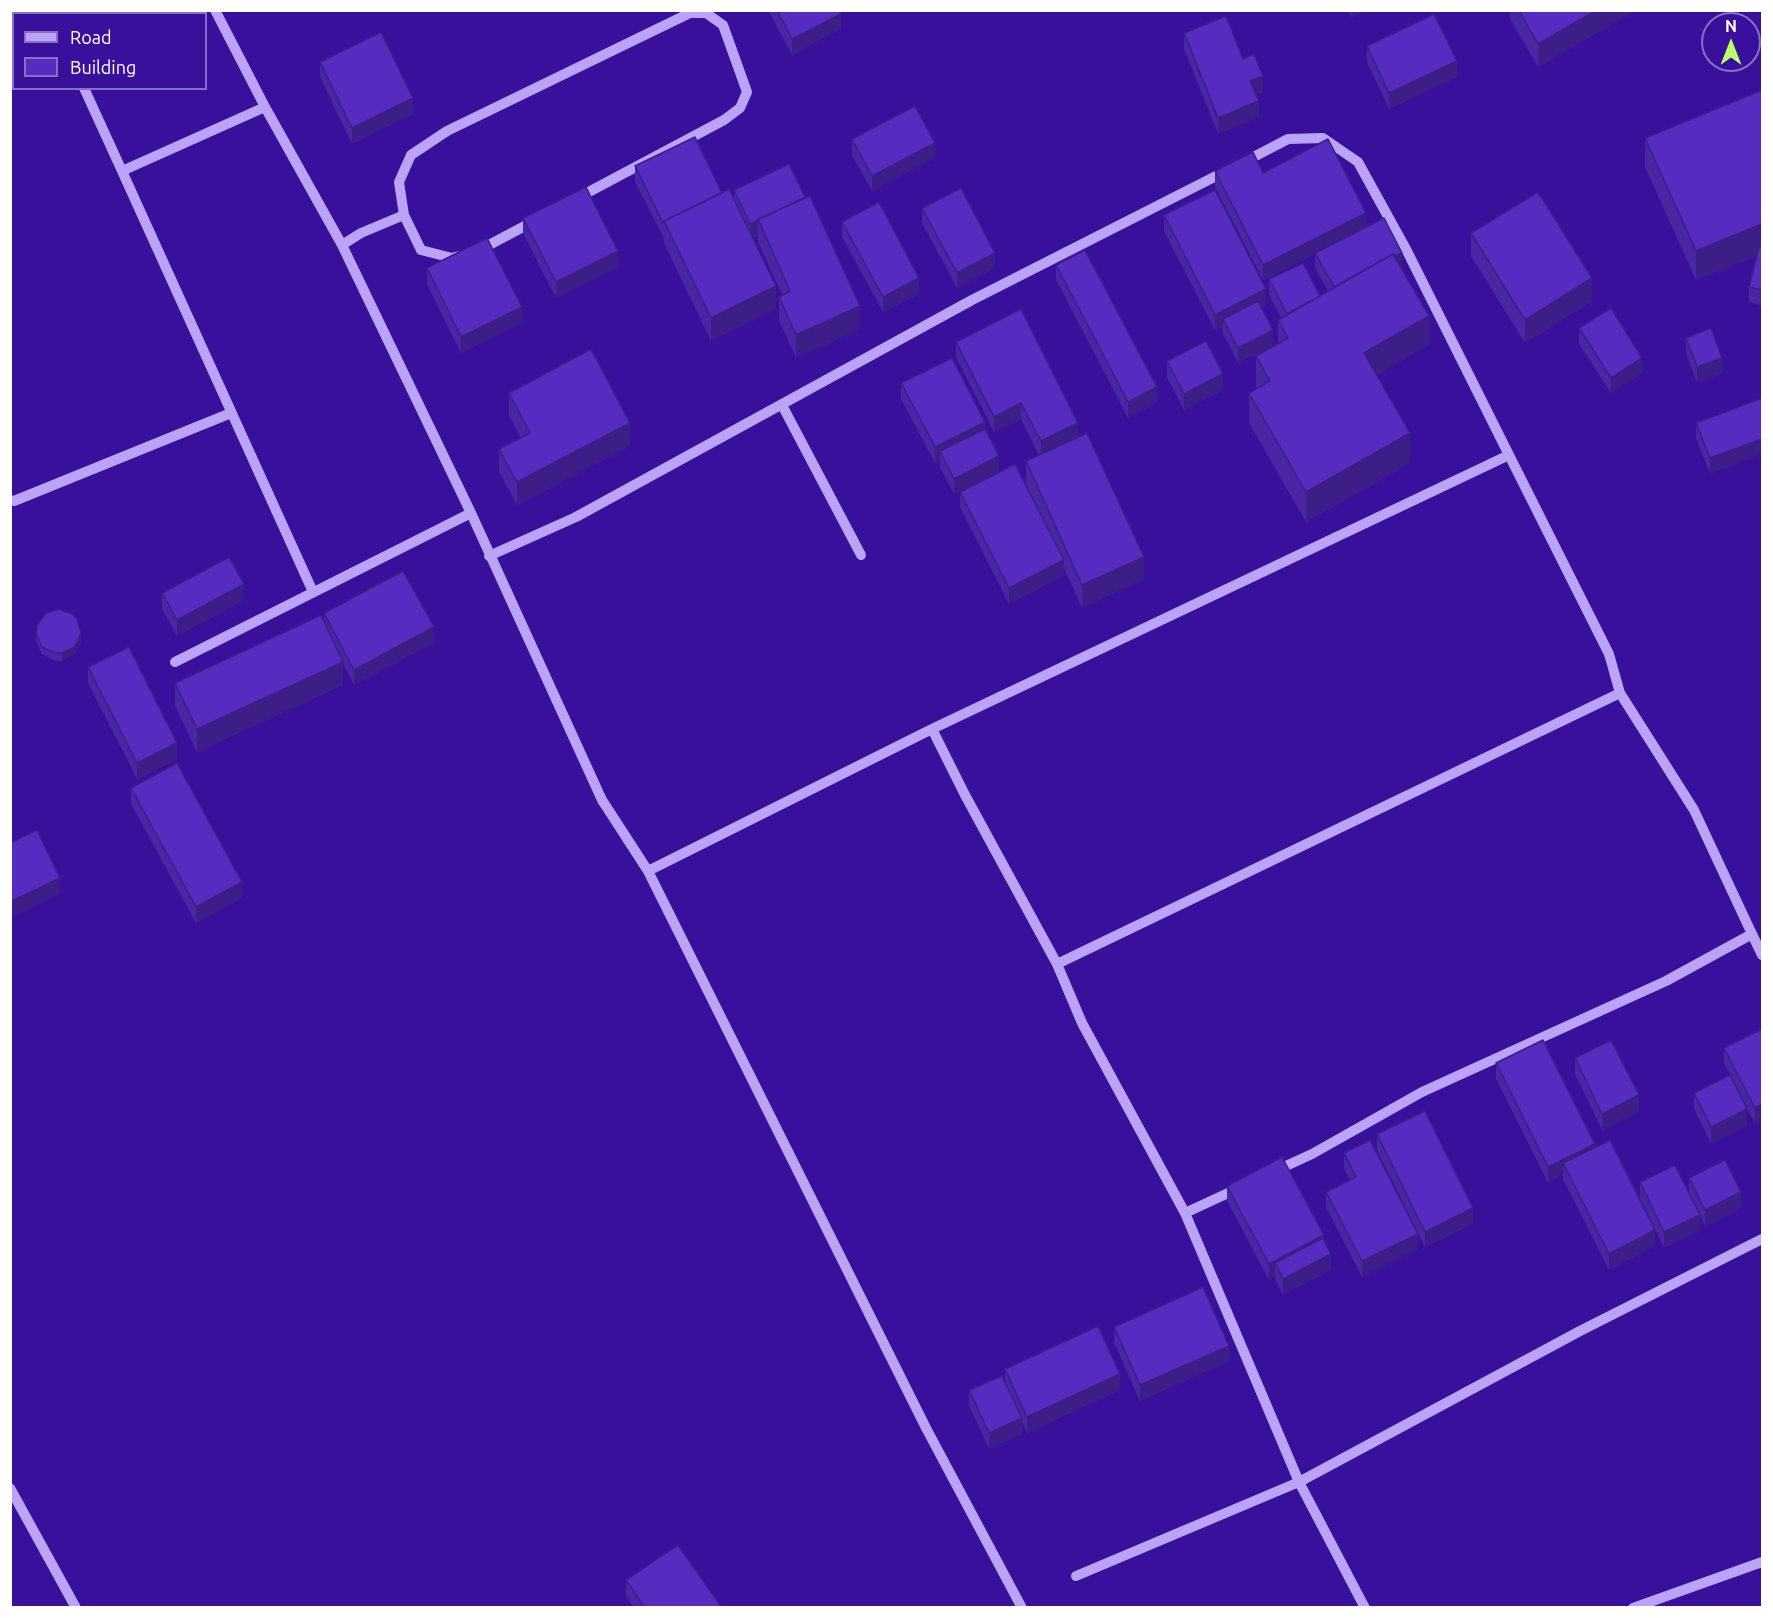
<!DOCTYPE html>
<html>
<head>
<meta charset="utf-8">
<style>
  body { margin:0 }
  #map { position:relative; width:1773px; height:1618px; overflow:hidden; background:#39109c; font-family:Ubuntu,sans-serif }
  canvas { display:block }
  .frame { position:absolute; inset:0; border:12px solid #fff; pointer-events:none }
  .legend { position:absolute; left:12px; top:12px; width:195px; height:78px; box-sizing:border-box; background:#39109c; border:2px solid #8870c4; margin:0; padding:8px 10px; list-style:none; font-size:18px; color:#fff }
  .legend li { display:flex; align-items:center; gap:12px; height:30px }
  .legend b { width:30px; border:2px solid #8870c4 }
  .north { position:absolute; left:1701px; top:12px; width:60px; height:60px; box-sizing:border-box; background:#39109c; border:2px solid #8870c4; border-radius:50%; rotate:0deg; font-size:16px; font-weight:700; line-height:24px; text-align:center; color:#fff }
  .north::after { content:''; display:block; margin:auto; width:21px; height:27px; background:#bcff67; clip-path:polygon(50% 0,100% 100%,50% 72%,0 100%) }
</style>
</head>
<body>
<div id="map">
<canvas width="1773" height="1618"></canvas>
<div class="frame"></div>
<ul class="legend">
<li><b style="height:8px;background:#bba4f5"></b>Road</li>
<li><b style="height:16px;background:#562bbf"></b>Building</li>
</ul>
<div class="north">N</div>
</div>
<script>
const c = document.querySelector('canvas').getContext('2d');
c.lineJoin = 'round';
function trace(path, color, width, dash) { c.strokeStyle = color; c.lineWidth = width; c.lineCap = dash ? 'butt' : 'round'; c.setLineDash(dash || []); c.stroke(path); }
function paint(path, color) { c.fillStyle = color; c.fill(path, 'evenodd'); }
trace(new Path2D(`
  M48,10L50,14
  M215,10L265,107L342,245L471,513L602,800L648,871L926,1428L1022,1608
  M690,13H706L723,25L747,92L740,108L724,120L474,253L452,258L421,250L404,215L399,182L411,155L447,131Z
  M84,88L122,171
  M265,107L122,171L313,592
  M342,245L361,233L404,215
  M782,405L861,555
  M1509,455L1609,654L1620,693L1694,810L1752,934
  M10,500L14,501L231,413
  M489,556L576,517L972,300L1228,170
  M175,662L471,513
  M932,729L965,795L1057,964L1082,1023L1185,1213L1299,1482L1365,1608
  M648,871L932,729L1509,455L1407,251L1358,162L1323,138L1288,139L1244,162
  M1057,964L1620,693
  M1275,1171L1312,1154L1422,1092L1666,981L1752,934L1762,955
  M1185,1213L1239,1188
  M10,1488L76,1608
  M1076,1576L1299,1482L1580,1331L1762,1239
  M1633,1608L1762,1562`), '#bba4f5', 10);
paint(new Path2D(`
  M768,10H839L841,29L792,55Z
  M1348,10H1366L1352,18Z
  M1510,10H1637L1538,67L1510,19Z
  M1184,33L1243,59L1263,92L1256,94L1259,117L1218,134L1184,49Z
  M1367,46L1457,77L1389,109L1367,62Z
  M320,62L413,114L352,144L320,77Z
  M1762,90V306L1749,302V287L1757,256L1696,280L1645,167V138Z
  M852,139L935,158L872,191L852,155Z
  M635,166L722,193L734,200V190L860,329L796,358L779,320V297L782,295L758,242V236L753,238L776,309L711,341L664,243V238L635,182Z
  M1215,171L1263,173L1366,227L1402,268L1429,345L1376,375L1410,463L1306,522L1249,423V393L1257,389L1256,386V356L1278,344V320L1281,318L1269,295V279L1320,296L1328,291L1315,268V254L1263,280L1215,187Z
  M922,208L995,268L957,288L922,223Z
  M1164,215L1266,305L1261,308L1273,346L1238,363L1223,334V327L1215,330L1164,231Z
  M523,218L618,267L556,298L523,233Z
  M842,222L919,294L883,312L842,237Z
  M1471,233L1592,301L1525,343L1471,256Z
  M1056,265L1157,403L1128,418L1056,280Z
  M427,268L522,322L461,353L427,284Z
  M1579,328L1642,373L1611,393L1579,344Z
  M1686,338L1722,373L1697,383L1686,353Z
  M956,342L1078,437L1144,579L1082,608L1064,568V575L1009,604L960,507V492L1026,484V461L1039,455L1021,419L994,432L956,357Z
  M1167,361L1223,390L1184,410L1167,377Z
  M901,383L985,422L954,494L940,467V460L935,463L901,399Z
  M509,393L630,446L517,505L499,472V449L521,438L509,416Z
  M1762,398L1710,474L1696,438V423Z
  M162,593L244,600L177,636L162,609Z
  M324,613L434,643L354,685L343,664V685L197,752L175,706V683L324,621Z
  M36,633L81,641L75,654L62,661H55L42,654L36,641Z
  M88,667L177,759L137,779L88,683Z
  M131,788L242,897L196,923L131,804Z
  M1762,1029V1120L1755,1124L1724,1063V1048Z
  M1575,1058L1639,1111L1602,1130L1575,1074Z
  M1496,1063L1595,1147L1655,1246L1609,1270L1563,1179V1175L1548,1183L1496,1079Z
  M1694,1093L1747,1125L1711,1143L1694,1109Z
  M1377,1134L1473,1224L1425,1247L1377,1150Z
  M1344,1153L1418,1249L1362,1277L1326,1207V1192L1350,1180L1344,1168Z
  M1689,1178L1741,1208L1705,1226L1696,1207L1700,1231L1664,1248L1640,1198V1182L1689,1193Z
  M1227,1186L1324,1240L1331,1270L1283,1294L1275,1279V1276L1269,1280L1227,1201Z
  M1114,1327L1229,1361L1140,1401L1114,1342Z
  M1005,1369L1120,1390L1027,1433L1022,1422V1434L989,1448L969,1406V1390L1005,1381Z
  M626,1580L722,1608H634L626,1596Z`), '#4a25a4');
paint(new Path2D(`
  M1352,10H1366L1352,18Z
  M1597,10H1637L1538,67V44Z
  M841,14V29L792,55V39Z
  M1457,61V77L1389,109V93Z
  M1263,76V92L1250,97V81Z
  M413,98V114L352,144V128Z
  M1259,101V117L1218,134V118Z
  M935,143V158L872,191V176Z
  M1366,213V229L1263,280V265Z
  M758,220V236L750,239V224Z
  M1762,224V254L1696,280V251Z
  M618,251V267L556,298V282Z
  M995,253V268L957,288V273Z
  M1402,253V268L1334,287Z
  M919,278V294L883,312V297Z
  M1592,278V301L1525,343V320Z
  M776,286V309L711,341V318Z
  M1266,289V305L1226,325L1223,319V327L1215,330V315Z
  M860,306V329L796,358V335Z
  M522,307V322L461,353V337Z
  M1429,316V345L1364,383V353Z
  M1273,330V346L1238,363V348Z
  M1642,358V373L1611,393V378Z
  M1722,358V373L1697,383V367Z
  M1223,374V390L1184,410V394Z
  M1157,387V403L1128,418V402Z
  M1021,403V419L994,432V417Z
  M985,422V438L940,451V460L935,463V447Z
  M630,423V446L517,505V482Z
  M1078,423V438L1041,457V441Z
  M1410,433V463L1306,522V492Z
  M1762,439V454L1710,474V458Z
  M999,456V472L954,494V479Z
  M1144,557V579L1082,608V585Z
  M1064,560V575L1009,604V588Z
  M244,584V600L177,636V620Z
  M434,627V643L354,685V670Z
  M81,633V641L75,654L62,661V653Z
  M343,662V685L197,752V729Z
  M177,743V759L137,779V763Z
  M60,878V893L10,918V902Z
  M242,882V897L196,923V907Z
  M1639,1095V1111L1602,1130V1114Z
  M1762,1104V1120L1755,1124V1108Z
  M1747,1109V1125L1711,1143V1127Z
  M1595,1144V1160L1563,1163V1175L1548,1183V1167Z
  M1741,1192V1208L1705,1226V1210Z
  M1473,1208V1224L1425,1247V1232Z
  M1700,1215V1231L1664,1248V1232Z
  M1655,1230V1246L1609,1270V1254Z
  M1418,1234V1249L1362,1277V1261Z
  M1324,1235V1251L1275,1263V1276L1269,1280V1264Z
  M1331,1254V1270L1283,1294V1279Z
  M1229,1346V1361L1140,1401V1385Z
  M1120,1374V1390L1027,1433V1417Z
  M1022,1418V1434L989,1448V1433Z`), '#3c1e86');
const building = new Path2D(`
  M91,10H175L176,14H92Z
  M777,10H839L841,14L792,39Z
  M1519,10H1597L1538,44Z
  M1434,14L1457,61L1389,93L1367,46Z
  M1226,16L1243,59L1254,54L1263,76L1250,81L1259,101L1218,118L1184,33Z
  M381,32L413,98L352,128L320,62Z
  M1762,90V224L1696,251L1645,138Z
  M915,106L935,143L872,176L852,139Z
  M695,137L722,193L664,221L663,223L635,166Z
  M1328,139L1366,213L1263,265L1215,171L1253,152L1263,173Z
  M789,164L805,197L750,224L734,190Z
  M586,187L618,251L556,282L523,218Z
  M961,188L995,253L957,273L922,208Z
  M729,189L776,286L711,318L664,221Z
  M1215,190L1266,289L1215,315L1164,215Z
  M1538,192L1592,278L1525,320L1471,233Z
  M810,196L860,306L796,335L779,297L790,291L758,219Z
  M879,202L919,278L883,297L842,222Z
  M1384,218L1402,253L1395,256L1393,254L1334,287L1315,253Z
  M487,238L522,307L461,337L427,268Z
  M1759,247H1762V290L1749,287Z
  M1085,250L1157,387L1128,402L1056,265Z
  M1393,254L1429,316L1364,353L1410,433L1306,492L1249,393L1270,381L1256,356L1288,338L1278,320Z
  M1303,263L1320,296L1287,314L1269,279Z
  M1258,301L1273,330L1238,348L1223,319Z
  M1611,308L1642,358L1611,378L1579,328Z
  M1021,309L1078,423L1041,441L1021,403L994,417L956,342Z
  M1711,328L1722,358L1697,367L1686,338Z
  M1206,341L1223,374L1184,394L1167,361Z
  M591,349L630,423L517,482L499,449L530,433L509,393Z
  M952,358L985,422L935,447L901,383Z
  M1762,398V439L1710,458L1696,423Z
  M985,429L999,456L954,479L940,451Z
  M1087,433L1144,557L1082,585L1026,461Z
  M1015,464L1064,560L1009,588L960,492Z
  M229,557L244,584L177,620L162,593Z
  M403,571L434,627L354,670L324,613Z
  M58,609L72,614L77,619L81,633L75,647L62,653H55L42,647L36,633L37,626L45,614Z
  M321,615L343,662L197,729L175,683Z
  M129,647L177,743L137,763L88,667Z
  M177,763L242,882L196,907L131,788Z
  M37,830L60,878L10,902V843Z
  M1762,1029V1104L1755,1108L1724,1048Z
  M1543,1040L1595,1144L1548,1167L1496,1063Z
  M1611,1040L1639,1095L1602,1114L1575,1058Z
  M1730,1075L1747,1109L1711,1127L1694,1093Z
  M1425,1111L1473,1208L1425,1232L1377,1134Z
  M1370,1140L1418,1234L1362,1261L1326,1192L1356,1177L1344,1153Z
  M1610,1140L1655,1230L1609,1254L1563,1163Z
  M1282,1157L1324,1235L1269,1264L1227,1186Z
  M1725,1160L1741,1192L1705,1210L1689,1178Z
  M1675,1165L1700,1215L1664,1232L1640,1182Z
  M1323,1238L1331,1254L1283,1279L1275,1263Z
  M1203,1287L1229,1346L1140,1385L1114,1327Z
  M1098,1326L1120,1374L1027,1417L1005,1369Z
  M1002,1376L1022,1418L989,1433L969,1390Z
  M678,1545L722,1608H645L626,1580Z`);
paint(building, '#562bbf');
trace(building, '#3c1e86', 1.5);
</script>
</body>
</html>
